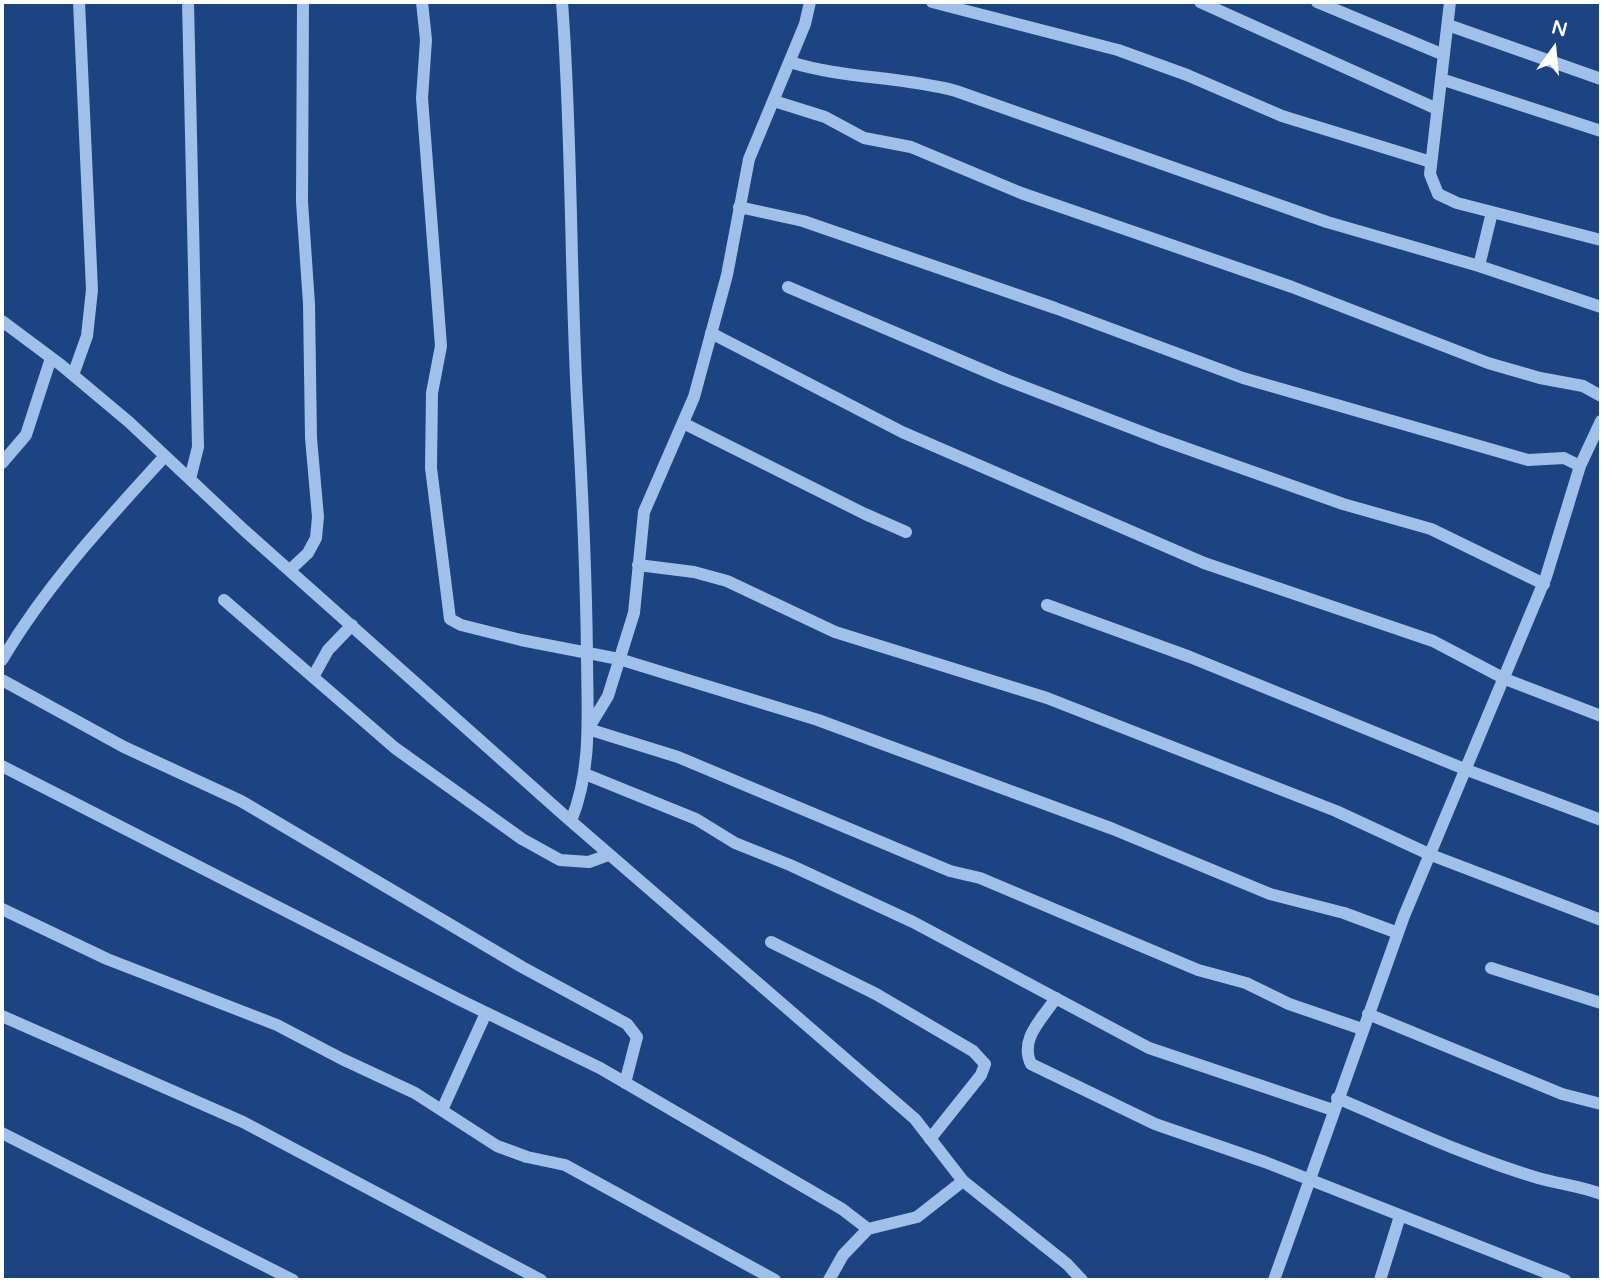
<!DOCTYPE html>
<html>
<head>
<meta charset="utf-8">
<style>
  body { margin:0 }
  #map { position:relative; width:1603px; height:1282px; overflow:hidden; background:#1c4481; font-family:"Varela Round",sans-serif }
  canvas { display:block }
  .frame { position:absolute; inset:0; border:4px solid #fff; pointer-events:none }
  .north { position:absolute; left:1519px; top:14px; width:70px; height:70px; -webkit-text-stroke:5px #1c4481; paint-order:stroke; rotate:15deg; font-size:19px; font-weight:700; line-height:28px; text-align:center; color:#fff }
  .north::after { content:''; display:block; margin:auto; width:24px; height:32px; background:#fff; clip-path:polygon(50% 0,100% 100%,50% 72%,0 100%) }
</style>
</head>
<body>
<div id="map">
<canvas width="1603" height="1282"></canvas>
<div class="frame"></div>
<div class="north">N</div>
</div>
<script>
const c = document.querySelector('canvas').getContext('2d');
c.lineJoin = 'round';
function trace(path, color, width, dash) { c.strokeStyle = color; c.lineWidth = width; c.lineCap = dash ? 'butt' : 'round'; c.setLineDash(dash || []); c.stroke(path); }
trace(new Path2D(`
  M188,2L198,447L190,479
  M422,2L426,40L422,98L441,346L432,393L431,468L450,619L461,625L521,640L619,659L818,720L1113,829L1270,894L1344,913L1398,933
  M562,2C572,134 570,267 577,399C582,484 586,569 587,654C587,711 593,767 571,821
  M810,2L805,24L749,159L727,275L694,397L644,512L634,613L608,696L588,729L678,757L950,871L980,878L1198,970L1246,983L1289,1004L1362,1029
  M932,2L1118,50L1187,75L1282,116L1431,162
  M1200,2L1437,109
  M1317,2L1444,55
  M1450,2L1430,174L1438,194L1457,203L1601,240
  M1448,25L1601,79
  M790,62C844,79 901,76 956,91L1327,222L1479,266L1601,307
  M1441,79L1601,131
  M774,101L825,117L864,138L911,147L1021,193L1292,287L1488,363L1540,378L1583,386L1601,396
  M739,207L803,221L1055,308L1243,378L1528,460L1564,458L1580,466
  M1479,266L1492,212
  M788,287L1004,379L1160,439L1343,504L1431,529L1544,584
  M2,321L61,365L129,422L245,531L565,816L915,1119L963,1181L1067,1264L1082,1280
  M711,333L902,432L1204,563L1433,641L1505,679L1601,716
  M73,375L87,336L92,290L79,2
  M683,423L865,514L906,532
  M2,463L26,435L51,358
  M638,565L694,572L727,581L835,632L1047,698L1336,811L1431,855L1601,920
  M291,569L308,553L316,538L318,517L311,438L309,304L302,202L303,2
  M224,600L395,748L522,839L560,860L589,862L608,855
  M1047,605L1190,657L1467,770L1601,820
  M2,660C47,584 106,521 165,456
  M313,677L328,650L352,625
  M2,680L124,747L241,801L522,967L627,1024L637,1037L625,1083
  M2,766L460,1000L600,1068L842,1209L868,1229
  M585,774L696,819L735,843L790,865L913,922L1149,1048L1333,1110
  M2,909L107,959L277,1025L342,1059L415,1093L497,1146L527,1157L565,1165L775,1280
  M771,942L876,994L973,1051L985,1064L981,1075L930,1139
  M1491,968L1601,1003
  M1056,998C1042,1019 1019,1039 1031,1064L1155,1124L1265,1162L1565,1280
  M1368,1014L1562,1094L1601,1104
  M2,1016L243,1122L541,1280
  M1337,1098C1403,1126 1470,1158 1538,1178C1559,1184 1580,1186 1601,1194
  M442,1110L486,1013
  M2,1133L293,1280
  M829,1280L843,1255L868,1229L917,1217L963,1181
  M1274,1280L1404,916L1546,577L1580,466L1601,421
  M1380,1280L1400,1216`), '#a0bfe9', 12);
</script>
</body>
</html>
